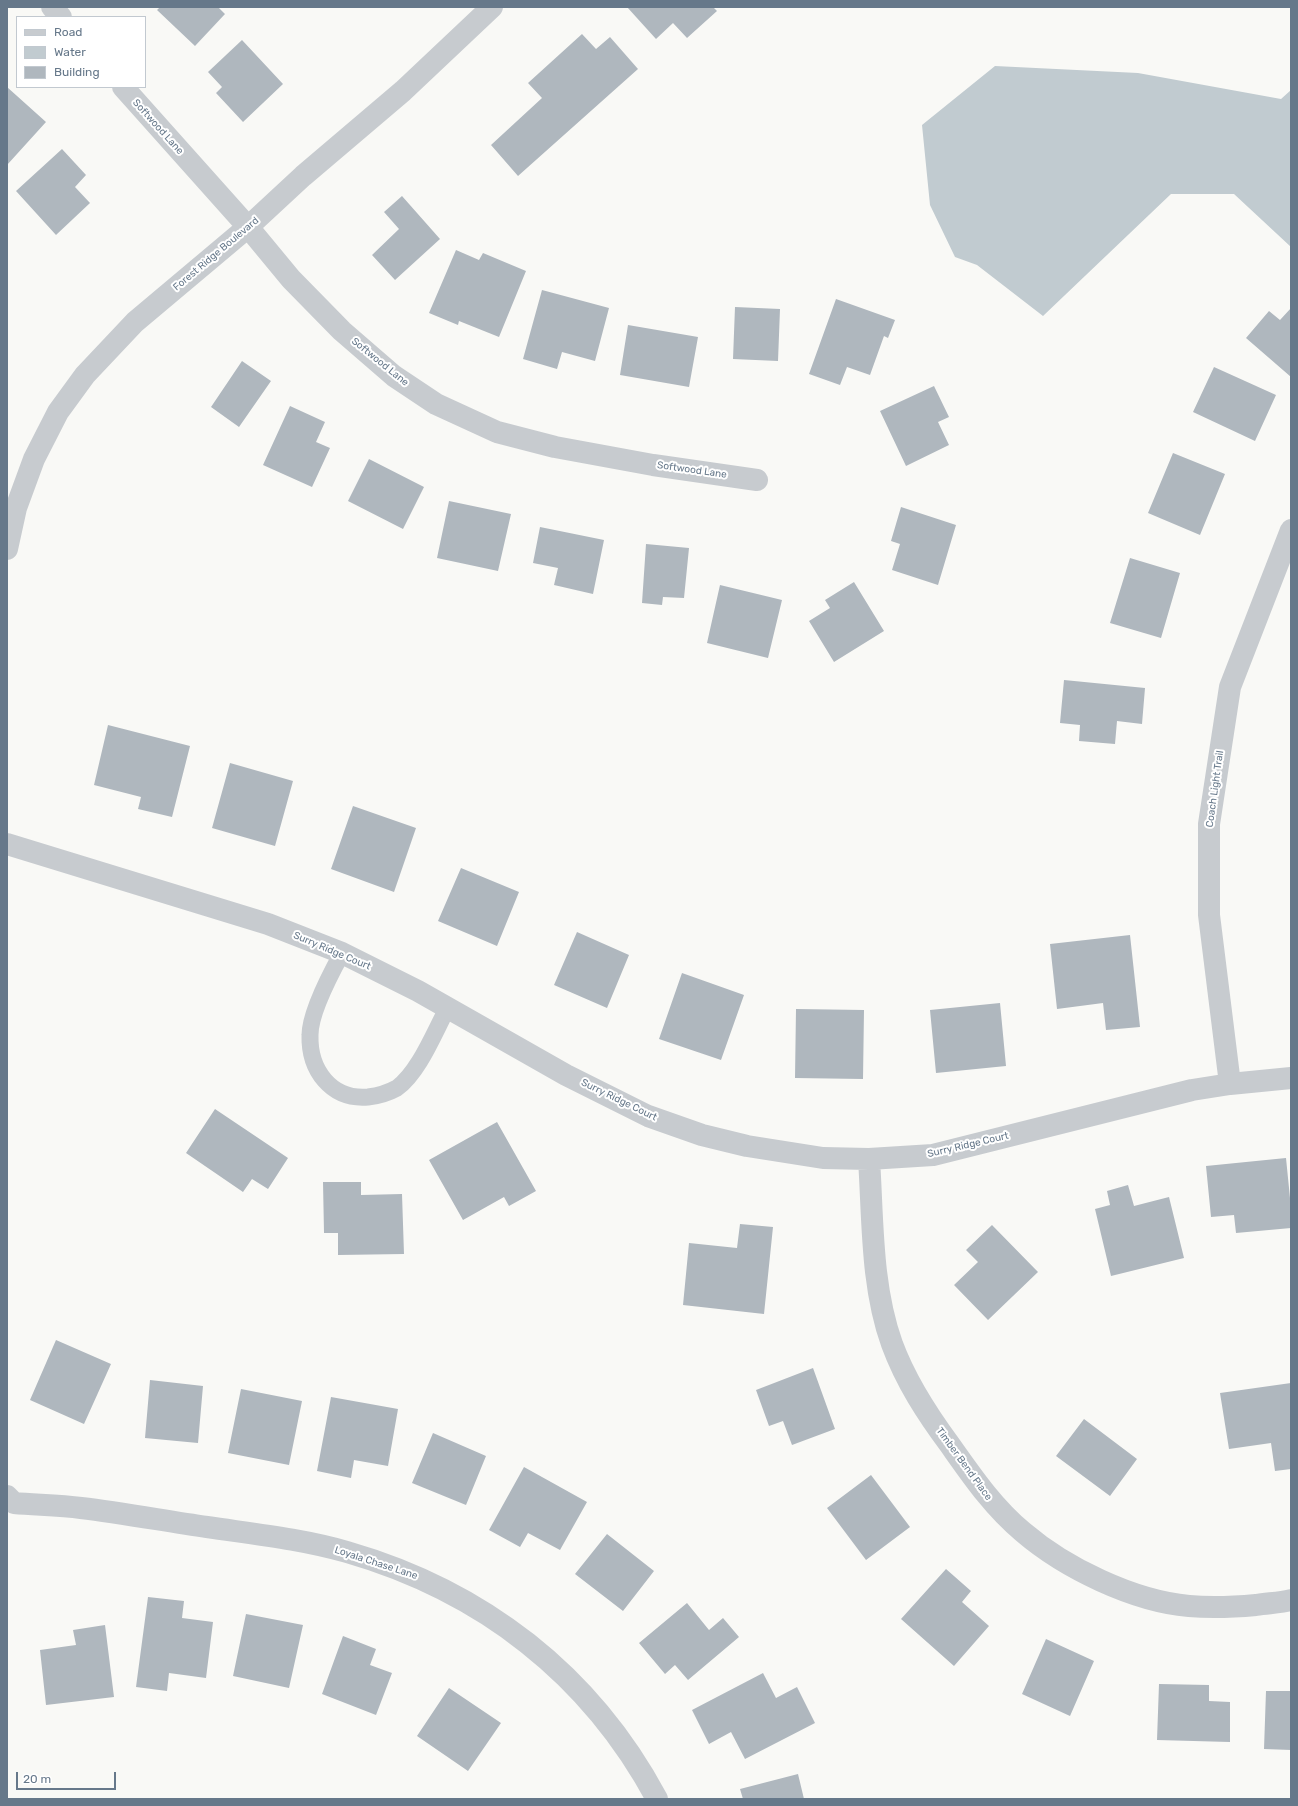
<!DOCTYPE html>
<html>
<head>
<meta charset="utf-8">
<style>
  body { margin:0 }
  #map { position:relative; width:1298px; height:1806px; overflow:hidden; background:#f9f9f6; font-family:Rubik,sans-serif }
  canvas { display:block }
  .frame { position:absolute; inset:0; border:8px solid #66788a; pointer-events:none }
  .legend { position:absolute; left:16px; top:16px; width:130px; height:72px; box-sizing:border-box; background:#fff; border:1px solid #c2c9d0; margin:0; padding:5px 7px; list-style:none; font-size:12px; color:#66788a }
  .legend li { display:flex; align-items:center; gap:8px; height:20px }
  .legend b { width:20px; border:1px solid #c2c9d0 }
  .scale { position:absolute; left:16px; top:1772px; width:100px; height:18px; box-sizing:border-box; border:2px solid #66788a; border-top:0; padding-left:5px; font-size:12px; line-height:14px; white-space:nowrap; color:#66788a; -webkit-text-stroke:3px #fff; paint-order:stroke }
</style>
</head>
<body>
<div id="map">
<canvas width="1298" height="1806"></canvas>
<div class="frame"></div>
<ul class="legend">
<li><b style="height:5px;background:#c7cbcf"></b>Road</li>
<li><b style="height:11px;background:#c1cbd0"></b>Water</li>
<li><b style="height:11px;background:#afb7be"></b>Building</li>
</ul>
<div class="scale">20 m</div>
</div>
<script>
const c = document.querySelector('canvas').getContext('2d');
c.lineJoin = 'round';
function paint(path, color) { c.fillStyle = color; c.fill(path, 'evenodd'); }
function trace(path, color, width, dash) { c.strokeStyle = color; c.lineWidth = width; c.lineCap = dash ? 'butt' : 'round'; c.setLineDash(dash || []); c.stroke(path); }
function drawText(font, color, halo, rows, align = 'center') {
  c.font = font + ' Rubik,sans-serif'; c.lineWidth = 4; c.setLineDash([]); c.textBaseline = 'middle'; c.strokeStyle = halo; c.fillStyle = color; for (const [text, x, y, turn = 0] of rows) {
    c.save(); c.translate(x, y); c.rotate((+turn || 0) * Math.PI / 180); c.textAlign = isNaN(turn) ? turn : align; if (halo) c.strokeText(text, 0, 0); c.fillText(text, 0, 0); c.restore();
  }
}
paint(new Path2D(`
  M995,66L1138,73L1281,99L1291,90V247L1234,194H1171L1043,316L977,265L955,257L930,205L922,125Z`), '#c1cbd0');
paint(new Path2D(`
  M160,7H218L225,14L195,46L157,10Z
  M627,7H713L717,11L687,38L673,23L656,39Z
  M582,34L596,49L610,37L638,69L518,176L491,145L542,98L528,83Z
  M242,40L283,84L243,122L216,93L222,87L208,72Z
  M7,87L46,122L7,165Z
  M62,149L86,175L75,187L90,203L56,235L16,191Z
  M402,196L440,239L395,280L372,255L399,229L384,212Z
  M456,250L479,260L483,253L526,271L499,337L459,321L458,325L429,313Z
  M542,290L609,308L595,361L562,352L557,369L523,359Z
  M836,299L895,320L888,338L884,336L870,375L847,367L840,385L809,374Z
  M735,307L780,309L778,361L733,359Z
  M1291,308V377L1246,338L1269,311L1280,320Z
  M628,325L698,337L689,387L620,375Z
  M242,361L271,381L239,427L211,407Z
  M1214,367L1276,395L1255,441L1193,412Z
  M934,386L949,417L938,422L949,445L906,466L880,411Z
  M290,406L325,422L316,442L330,448L312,487L263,465Z
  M1173,453L1225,474L1200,535L1148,513Z
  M369,459L424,487L403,529L348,501Z
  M449,501L511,514L498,571L437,558Z
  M901,507L956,525L938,585L892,570L900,544L891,541Z
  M540,527L604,540L593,594L554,585L558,568L533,563Z
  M646,544L689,548L684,598L663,597L662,605L642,603Z
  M1130,558L1180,573L1161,638L1110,623Z
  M854,582L884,631L834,662L809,621L830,608L825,600Z
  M720,585L782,600L768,658L707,643Z
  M1064,680L1145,688L1142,724L1117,721L1115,744L1079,741L1080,725L1060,723Z
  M108,725L190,746L172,817L138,809L141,797L94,785Z
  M230,763L293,781L275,846L212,828Z
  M353,806L416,828L394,892L331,869Z
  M461,868L519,892L497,946L438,921Z
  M577,932L629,955L607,1008L554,985Z
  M1130,935L1140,1027L1106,1030L1103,1003L1057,1009L1050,944Z
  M682,973L744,995L721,1060L659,1039Z
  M1000,1003L1006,1066L936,1073L930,1010Z
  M796,1009L864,1010L863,1079L795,1078Z
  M215,1109L288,1158L268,1189L252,1179L243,1192L186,1153Z
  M497,1122L536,1191L509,1206L504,1197L463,1220L429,1160Z
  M1286,1158L1291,1208V1228L1236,1233L1234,1215L1211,1217L1206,1166Z
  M323,1182H361V1195L402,1194L404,1254L338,1255V1233H324Z
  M1128,1185L1134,1206L1169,1197L1184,1258L1111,1276L1095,1209L1110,1205L1107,1191Z
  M740,1224L773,1227L764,1314L683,1305L689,1243L737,1248Z
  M992,1225L1038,1272L988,1320L954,1285L978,1262L966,1250Z
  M56,1340L111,1364L84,1424L30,1400Z
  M813,1368L835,1429L792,1445L783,1421L769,1426L756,1390Z
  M150,1380L203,1386L198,1443L145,1438Z
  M1291,1383V1469L1275,1471L1271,1443L1229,1449L1220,1393Z
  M241,1389L302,1401L289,1465L228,1453Z
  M331,1397L398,1409L388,1466L354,1460L351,1478L317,1471Z
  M1084,1419L1137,1459L1110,1496L1056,1456Z
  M433,1433L486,1456L466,1505L412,1483Z
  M524,1467L587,1502L560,1550L528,1533L520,1547L489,1530Z
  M871,1475L910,1527L866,1560L827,1508Z
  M607,1534L654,1571L623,1611L575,1574Z
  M946,1569L971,1591L962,1602L989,1626L954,1666L901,1619Z
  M148,1597L184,1601L182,1618L213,1622L206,1678L169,1673L167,1691L136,1687Z
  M687,1603L709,1630L723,1618L739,1637L688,1680L675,1665L665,1674L639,1643Z
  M246,1614L303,1625L289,1688L233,1676Z
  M105,1625L114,1697L46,1705L40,1650L76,1645L73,1630Z
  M343,1636L376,1649L370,1665L392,1673L376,1715L322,1694Z
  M1046,1639L1094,1661L1070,1716L1022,1694Z
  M763,1673L776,1698L797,1687L815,1723L745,1759L731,1732L709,1744L692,1710Z
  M1159,1684L1209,1685V1701L1230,1702V1742L1157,1740Z
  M449,1688L501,1723L468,1771L417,1736Z
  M1266,1691H1291V1750L1264,1749Z
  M798,1774L804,1799H743L740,1789Z`), '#afb7be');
trace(new Path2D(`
  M342,953C331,973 310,1012 310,1035C309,1070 331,1100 368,1097C377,1096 388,1093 397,1088C419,1072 434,1033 447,1009`), '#c7cbcf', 17);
trace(new Path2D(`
  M52,7L61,17
  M123,87L248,227L291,279L342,331L394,376L436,404L497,432L555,447L653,465L757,480
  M7,549L16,508L34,459L58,412L85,375L135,322L248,227L303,176L403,91L492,7
  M7,844L268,924L342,953L418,991L566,1075L648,1116L702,1135L747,1146L823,1158L869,1159L933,1155L1192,1090L1230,1084L1291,1078
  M1230,1084L1209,915V824L1230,687L1291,530
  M869,1159C873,1220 871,1286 892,1344C906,1382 927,1414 950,1445C972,1476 993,1507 1023,1532C1065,1568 1133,1601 1189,1606C1211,1608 1234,1607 1256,1605C1268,1603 1280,1603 1291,1600
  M7,1496L14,1503C36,1505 59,1505 81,1508C123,1513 165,1521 207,1527C254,1534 302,1539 347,1552C482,1591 590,1674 657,1799`), '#c7cbcf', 22);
drawText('10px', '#66788a', '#fff', [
  ["Softwood Lane",158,127,48],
  ["Forest Ridge Boulevard",216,254,-40],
  ["Softwood Lane",380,362,39],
  ["Softwood Lane",692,470,8],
  ["Coach Light Trail",1215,789,-82],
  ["Surry Ridge Court",332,951,23],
  ["Surry Ridge Court",619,1100,26],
  ["Surry Ridge Court",968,1145,-13],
  ["Timber Bend Place",964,1464,54],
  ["Loyala Chase Lane",376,1563,18]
]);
</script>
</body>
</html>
